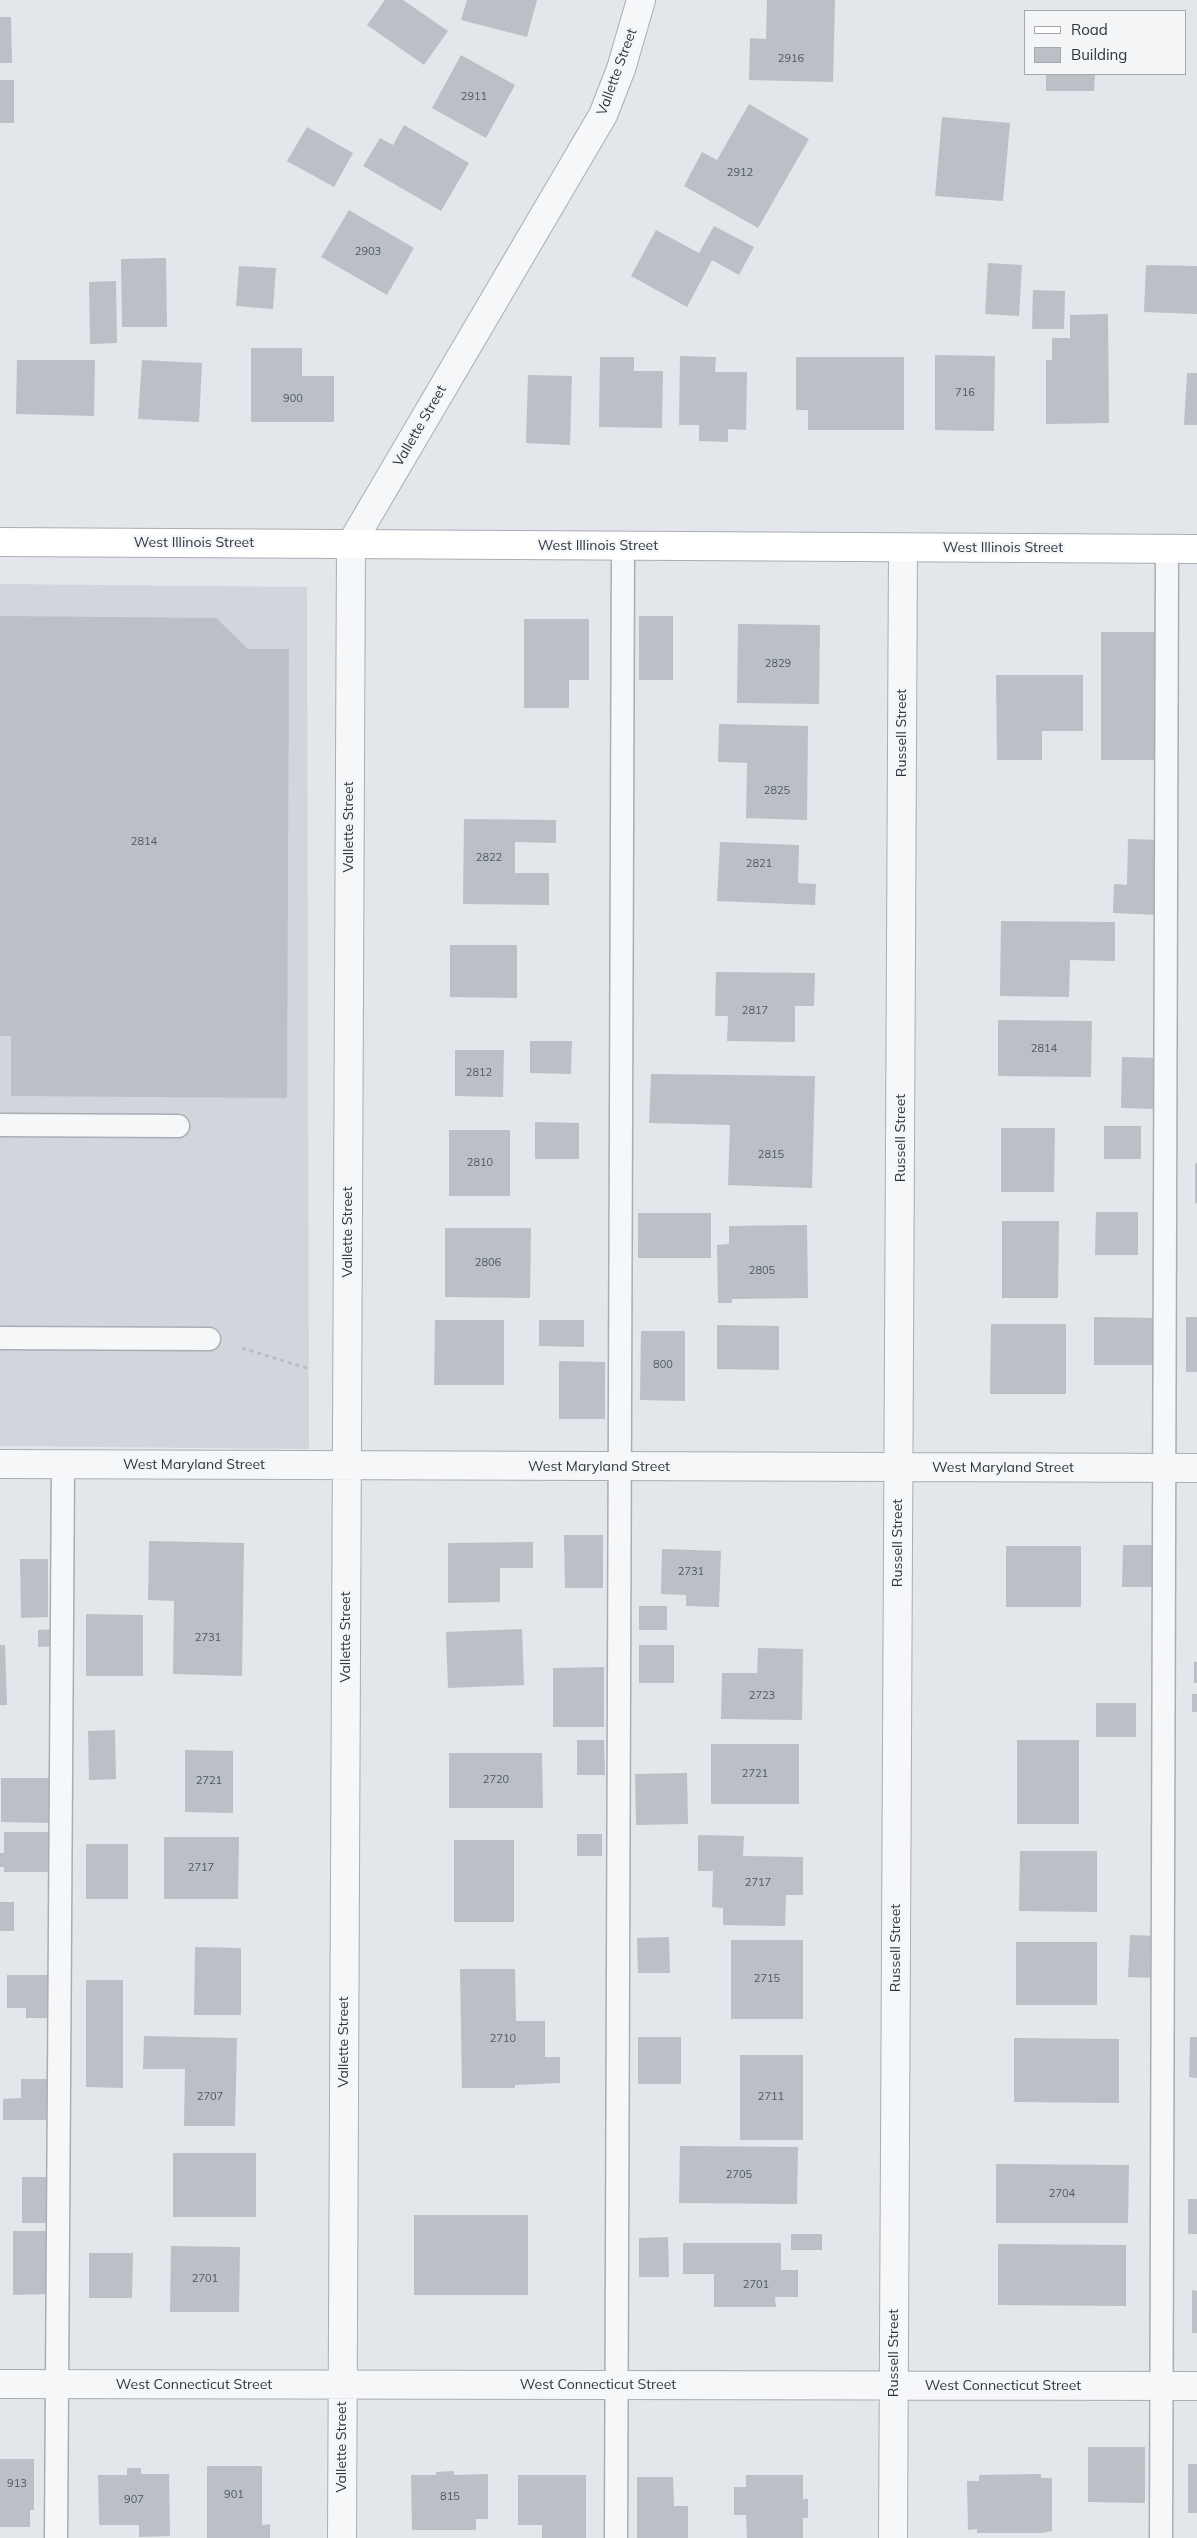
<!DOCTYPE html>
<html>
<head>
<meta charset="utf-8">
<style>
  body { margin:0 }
  #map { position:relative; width:1197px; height:2538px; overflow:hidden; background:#e3e6ea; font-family:Mulish,sans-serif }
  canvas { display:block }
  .legend { position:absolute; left:1024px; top:10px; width:162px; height:65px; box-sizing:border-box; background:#f3f5f7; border:1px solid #a4a8ae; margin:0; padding:6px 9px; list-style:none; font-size:15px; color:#2d3541 }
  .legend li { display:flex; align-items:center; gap:10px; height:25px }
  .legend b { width:25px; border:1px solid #a4a8ae }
</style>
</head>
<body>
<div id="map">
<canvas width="1197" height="2538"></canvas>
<ul class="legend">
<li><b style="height:6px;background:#fff"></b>Road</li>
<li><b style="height:14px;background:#bbc0c6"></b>Building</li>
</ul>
</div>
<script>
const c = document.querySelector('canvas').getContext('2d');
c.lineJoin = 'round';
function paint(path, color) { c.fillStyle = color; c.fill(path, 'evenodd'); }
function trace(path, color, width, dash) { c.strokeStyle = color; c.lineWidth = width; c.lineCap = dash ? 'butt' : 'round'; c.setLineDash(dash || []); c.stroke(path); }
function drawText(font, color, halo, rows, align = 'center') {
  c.font = font + ' Mulish,sans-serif'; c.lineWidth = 4.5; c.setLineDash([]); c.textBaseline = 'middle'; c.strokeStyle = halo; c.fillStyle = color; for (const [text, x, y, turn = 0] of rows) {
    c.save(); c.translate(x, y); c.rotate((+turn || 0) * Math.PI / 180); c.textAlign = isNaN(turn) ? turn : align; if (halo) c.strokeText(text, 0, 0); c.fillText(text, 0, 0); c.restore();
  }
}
paint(new Path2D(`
  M0,584L307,587L309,1449L0,1446Z`), '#d2d5dc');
paint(new Path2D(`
  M385,0H403L448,31L424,65L367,25Z
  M467,0H537L527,37L461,20Z
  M767,0H835L833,82L749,80L750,38L766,39Z
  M0,17H11L12,63H0Z
  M461,55L515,85L486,138L432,108Z
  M1046,74H1095L1094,91H1046Z
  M0,80H14V123H0Z
  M749,104L809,139L758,228L684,186L702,152L717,160Z
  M942,117L1010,123L1003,201L935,196Z
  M404,125L469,163L441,211L363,166L380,138L393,145Z
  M307,127L353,153L334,187L287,161Z
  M349,210L414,248L387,295L321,257Z
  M714,226L754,247L739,275L712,260L687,307L631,276L656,230L699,253Z
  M166,258L167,327H122L121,259Z
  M988,263L1022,265L1019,316L985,314Z
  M1146,265L1197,266V314L1144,312Z
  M239,266L276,268L273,309L236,306Z
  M116,281L117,343L90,344L89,282Z
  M1033,290L1065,291L1064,329H1032Z
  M1108,314L1109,423L1046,424V360H1052V338H1070V315Z
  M251,348H302V376H334V422H251Z
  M935,355L995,356L994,431L935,430Z
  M680,356L716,357L715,372H747L746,430L728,429V442L699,441V425H679Z
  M600,357H634V371H663L662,428L599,427Z
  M796,357H904V430H808V410H796Z
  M17,360H95L94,416L16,414Z
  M142,360L202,363L199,422L138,419Z
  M1187,373H1197V425H1184Z
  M528,375L572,376L570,445L526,443Z
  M0,616L216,618L248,649H289L287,1098L11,1096V1036H0Z
  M639,616H673V680H639Z
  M524,619H589V680H569V708H524Z
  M738,624L820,625L819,704L737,703Z
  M1101,632H1157V760H1101Z
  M996,675H1083V731H1042V760H997Z
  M719,724L808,726L807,820L746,818L747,763L718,762Z
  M464,819L556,820V843L515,842V873H549V905L463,904Z
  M1128,839L1161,840L1159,915L1113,913L1114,884L1127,885Z
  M720,842L799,845L798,883L816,884L815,905L717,901Z
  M1001,921L1115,922V961L1070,960L1069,997L1000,996Z
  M450,945H517V998L450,997Z
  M716,972L815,973L814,1006H795V1042L727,1041L728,1016H715Z
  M998,1020L1092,1021L1091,1077L998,1076Z
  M530,1041H572L571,1074L530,1073Z
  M455,1050H504L503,1097L455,1096Z
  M1122,1057L1159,1058L1158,1109L1121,1108Z
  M651,1074L815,1076L812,1188L728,1185L730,1125L649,1123Z
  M535,1122L579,1123V1159H535Z
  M1104,1126H1141V1159H1104Z
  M1001,1128H1055L1054,1192H1001Z
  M449,1130H510V1196H449Z
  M1195,1163H1197V1203H1195Z
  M1096,1212H1138V1255H1095Z
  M638,1213H711V1258H638Z
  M1002,1221H1059L1058,1298H1002Z
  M807,1225L808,1298L732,1299V1303H718L717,1245L729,1244V1226Z
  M445,1228H531L530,1298L445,1297Z
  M1094,1317L1157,1318L1156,1365H1094Z
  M1186,1317H1197V1372H1186Z
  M435,1320H504V1385H434Z
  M539,1320H584V1347L539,1346Z
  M991,1324H1066V1394H990Z
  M717,1325L779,1326V1370L717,1369Z
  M641,1331H685V1401L640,1400Z
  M559,1361L605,1362V1419H559Z
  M564,1535H603V1588H565Z
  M149,1541L244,1543L242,1676L173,1674L174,1601L148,1600Z
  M533,1542V1568H500V1602L448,1603V1543Z
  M1123,1545H1157L1156,1587H1122Z
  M1006,1546H1081V1607H1006Z
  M662,1549L721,1551L719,1607L686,1606V1595L661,1594Z
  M20,1559H48V1617L21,1618Z
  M639,1606H667V1630H639Z
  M86,1614L143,1615V1676H86Z
  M57,1629L58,1646L38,1647V1630Z
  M522,1629L524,1685L448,1688L446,1632Z
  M0,1645H5L7,1705H0Z
  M639,1645H674V1683H639Z
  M758,1648L803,1649L802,1720L721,1719L722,1673H757Z
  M1194,1662H1197V1683H1194Z
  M604,1667V1727H553V1668Z
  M1192,1694H1197V1712H1192Z
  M1096,1703H1136V1737H1096Z
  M115,1730L116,1779L89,1780L88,1731Z
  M577,1740H604L605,1775H577Z
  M1017,1740H1079V1824H1017Z
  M711,1744H799V1804H711Z
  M185,1750L233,1751V1813L185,1812Z
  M449,1753H542L543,1808H449Z
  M687,1773L688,1824L636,1825L635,1774Z
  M1,1778H50V1823L1,1822Z
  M4,1832H52V1872H4V1867H0V1853H4Z
  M577,1834H602V1856H577Z
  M698,1835L744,1836L743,1856L803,1857V1895H786L785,1926L723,1925V1908L712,1907L713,1871H698Z
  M164,1837H239L238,1899H164Z
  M454,1840H514V1922H454Z
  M86,1844H128V1899H86Z
  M1020,1851H1097V1912L1019,1911Z
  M0,1902H14V1931H0Z
  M1130,1935L1160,1936L1158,1978L1128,1977Z
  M669,1937L670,1973H638L637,1938Z
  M731,1940H803V2019H731Z
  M1016,1942H1097V2005H1016Z
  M195,1947L241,1948V2015H194Z
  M460,1969H515L516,2021H545V2057H560V2083L515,2085V2088H462Z
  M7,1975H54V2018H26V2008H7Z
  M86,1980H123V2088L86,2087Z
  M144,2036L237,2038L235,2126H184L185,2069H143Z
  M638,2037H681V2084H638Z
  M1190,2037H1197V2078L1189,2077Z
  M1014,2038L1119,2039V2103L1014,2102Z
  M740,2055H803V2140H740Z
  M21,2079H50V2120H3V2099L21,2098Z
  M680,2146L798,2147L797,2204L679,2203Z
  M173,2153H256V2217H173Z
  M996,2164L1129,2165L1128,2223H996Z
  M22,2177H49V2223H22Z
  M1188,2199H1197V2234H1188Z
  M414,2215H528V2295H414Z
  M13,2231H50V2294L13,2295Z
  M791,2234H822V2250H791Z
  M668,2237L669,2277H639V2238Z
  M683,2243H781V2270H798V2297H775L776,2307H714V2274H683Z
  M998,2244L1126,2245V2306L998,2305Z
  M171,2246L240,2247L239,2312H170Z
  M89,2253H133L132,2298H89Z
  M1192,2290L1197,2291V2333H1192Z
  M1088,2447H1145V2503L1088,2502Z
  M0,2459H34V2510H30V2527H0Z
  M1188,2464H1197V2513H1188Z
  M207,2466H262V2525L270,2524V2538H207Z
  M127,2468H141V2474H169L170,2536L139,2537V2525H99L98,2475H127Z
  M454,2471V2475L488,2474V2519H476V2530H412L411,2475H436V2472Z
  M1041,2474V2478H1052V2531L1041,2533H977V2529L968,2530L967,2481H979V2475Z
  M518,2475H586V2538H542V2525H518Z
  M746,2475H803V2499H808V2518H803V2538H747L746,2515H734V2487H746Z
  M637,2477H673L674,2506H688V2538H637Z`), '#bbc0c6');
const lane = new Path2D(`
  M0,1125L178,1126
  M0,1338L209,1339
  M56,2538L63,1465
  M616,2538L623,546
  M1161,2538L1167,549`);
const street = new Path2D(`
  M0,1464L1197,1468
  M0,2384L1197,2386
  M342,2538L351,544L603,115L621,69L641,0
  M893,2538L903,548`);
const secondary = new Path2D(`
  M0,542L1197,549`);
trace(lane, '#a9adb4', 25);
trace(street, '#a9adb4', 30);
trace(secondary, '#a9adb4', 30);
trace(new Path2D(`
  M242,1348L310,1369`), '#babdc2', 3, [4, 4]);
trace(lane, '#f6f7f9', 22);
trace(street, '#f6f7f9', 28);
trace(secondary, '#fff', 28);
drawText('11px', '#505862', null, [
  ["2916",791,59],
  ["2911",474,97],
  ["2912",740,173],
  ["2903",368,252],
  ["716",965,393],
  ["900",293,399],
  ["2829",778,664],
  ["2825",777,791],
  ["2814",144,842],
  ["2822",489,858],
  ["2821",759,864],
  ["2817",755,1011],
  ["2814",1044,1049],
  ["2812",479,1073],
  ["2815",771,1155],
  ["2810",480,1163],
  ["2806",488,1263],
  ["2805",762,1271],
  ["800",663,1365],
  ["2731",691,1572],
  ["2731",208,1638],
  ["2723",762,1696],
  ["2721",755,1774],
  ["2720",496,1780],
  ["2721",209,1781],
  ["2717",201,1868],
  ["2717",758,1883],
  ["2715",767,1979],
  ["2710",503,2039],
  ["2707",210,2097],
  ["2711",771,2097],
  ["2705",739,2175],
  ["2704",1062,2194],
  ["2701",205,2279],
  ["2701",756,2285],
  ["913",17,2484],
  ["901",234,2495],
  ["815",450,2497],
  ["907",134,2500]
]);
drawText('14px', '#2d3541', '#f3f5f7', [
  ["Vallette Street",617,72,-70],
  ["Vallette Street",420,426,-60],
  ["West Illinois Street",194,543],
  ["West Illinois Street",598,546],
  ["West Illinois Street",1003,548],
  ["Russell Street",902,733,-90],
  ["Vallette Street",349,827,-90],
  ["Russell Street",901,1138,-90],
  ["Vallette Street",348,1232,-90],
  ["West Maryland Street",194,1465],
  ["West Maryland Street",599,1467],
  ["West Maryland Street",1003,1468],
  ["Russell Street",898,1543,-90],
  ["Vallette Street",346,1637,-90],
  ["Russell Street",896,1948,-90],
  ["Vallette Street",344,2042,-90],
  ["Russell Street",894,2353,-90],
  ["West Connecticut Street",194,2385],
  ["West Connecticut Street",598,2385],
  ["West Connecticut Street",1003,2386],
  ["Vallette Street",342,2447,-90]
]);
</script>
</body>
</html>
